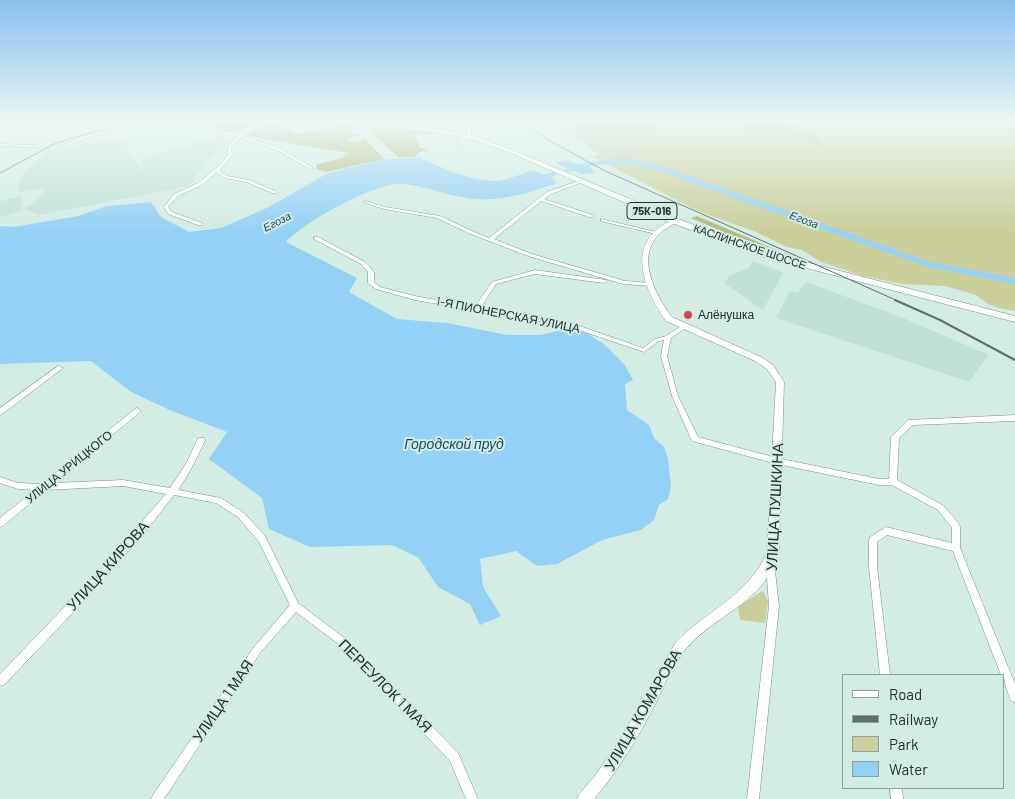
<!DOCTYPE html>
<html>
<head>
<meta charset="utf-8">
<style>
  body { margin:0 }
  #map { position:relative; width:1015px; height:799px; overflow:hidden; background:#d3ece4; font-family:Barlow,sans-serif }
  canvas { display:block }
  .legend { position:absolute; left:842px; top:674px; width:162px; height:115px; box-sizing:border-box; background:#d3ece4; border:1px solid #8ea19b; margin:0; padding:6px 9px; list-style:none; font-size:15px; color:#26302d }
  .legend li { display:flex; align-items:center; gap:10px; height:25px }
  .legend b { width:25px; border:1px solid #8ea19b }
</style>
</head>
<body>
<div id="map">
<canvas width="1015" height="799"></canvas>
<ul class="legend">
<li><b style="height:6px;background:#fff"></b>Road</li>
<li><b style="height:6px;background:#606f6a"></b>Railway</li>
<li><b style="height:14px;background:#cbcf9a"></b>Park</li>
<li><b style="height:14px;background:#93d1f6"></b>Water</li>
</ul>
</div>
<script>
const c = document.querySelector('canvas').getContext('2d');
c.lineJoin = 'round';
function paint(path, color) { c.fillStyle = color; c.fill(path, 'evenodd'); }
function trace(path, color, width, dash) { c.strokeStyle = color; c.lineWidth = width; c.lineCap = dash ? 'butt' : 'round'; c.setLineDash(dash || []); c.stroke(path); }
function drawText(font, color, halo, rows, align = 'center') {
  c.font = font + ' Barlow,sans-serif'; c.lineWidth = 4; c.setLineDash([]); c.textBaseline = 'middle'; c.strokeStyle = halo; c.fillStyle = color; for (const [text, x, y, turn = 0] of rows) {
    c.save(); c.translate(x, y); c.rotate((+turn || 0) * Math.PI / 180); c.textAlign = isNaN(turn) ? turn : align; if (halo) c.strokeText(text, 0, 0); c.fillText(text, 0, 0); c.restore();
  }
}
paint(new Path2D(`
  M223,137L235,141L223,146L228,147L211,158L200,170L184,171H199L194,182L185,187L39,215L23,208L34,204L47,187L22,192L17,187L23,173L47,151L68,150L80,143L125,140L127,150L144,173L140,159L198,142L208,143Z
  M21,196L22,211L0,217V201Z
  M753,261L783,273L763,310L724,283L730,275L749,268Z
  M806,282L901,317L989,355L969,382L776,318L790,291L798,293Z`), '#c1e1d8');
paint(new Path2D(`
  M550,121H563H561C589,140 622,135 654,132L664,121H713L716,123H731L753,132L776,128L818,145L815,130L770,121H911L938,125L944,121H1015V311L999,308L988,304L976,295L945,286L902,284L860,275L821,262L802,250L787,247L754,231L700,212L593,157L600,153L594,152L585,143L554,127Z
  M763,591L768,601L765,623L740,620L738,606Z`), '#cbcf9a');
paint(new Path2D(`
  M195,121H264V124L231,132H223L211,125Z
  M577,121H662L654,131C632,134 584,141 568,123Z
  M713,121H770L815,130L819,146L776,128L753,132L731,123H716Z
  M272,124L282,125L296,134L352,124L356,126L351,134H363L345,140L356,142L365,139L384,159L326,172L316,169L317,164L339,159L349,153L247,136L246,133Z
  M363,125L437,132L416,136L419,147L428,150L419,152L415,157H398Z
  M697,216L798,259L775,254L691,218Z`), '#b4b97c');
paint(new Path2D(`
  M419,157C442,168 468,180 495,181C506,181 521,174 533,170L556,180L555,184C527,193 504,201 474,199C450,197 427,186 403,184C377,181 303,223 286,242L357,278L349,292L397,319L447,323L507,335H541L569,328L587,333L605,345L624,364L633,380L625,384L627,410L649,425L654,438L664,447L668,459L671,486L668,499L659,505L654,520L641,530L602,540L557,564L537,566L516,551L480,559L483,587L501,616L480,625L470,604L438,587L419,558L392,545L310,547L269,529L262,498L209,459L227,432L172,411L131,392L91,361L0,364V226L14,227L78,216L107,206L151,202L161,217L189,232L221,228L269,207L328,173L381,160Z
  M566,160L591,168L595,173L581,174L556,163Z`), '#93d1f6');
paint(new Path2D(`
  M622,158L656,164L930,262L1015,278V284L925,266L651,168C615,161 602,163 567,172L563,170L588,162Z
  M552,172H555V176L530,182L526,180Z`), '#93d1f6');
const minor = new Path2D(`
  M150,121H155L89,137L65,147L62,146L87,135Z
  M276,121H281L256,128L243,136L279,148L312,167V169H310L277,150L241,138L231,147L232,155L219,171L227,176L249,180L276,191V193H272L246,182L225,178L216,172L202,185L178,196L168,207L172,212L202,223V225H198L168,214L164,207L174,194L198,183L219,166L228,155V146L246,130L220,137H219V135Z
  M467,121H471V136L464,141L461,147H459L461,139L467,136Z
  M0,127L16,129L44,141L41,142L14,131L0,129Z
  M0,144L34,145L36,146L34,147L0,146Z
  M581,180L585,181L551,194L544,199L593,215V217H589L541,201L494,239L532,254L625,281L650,283L653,285L652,286L623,284L528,256L468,233L437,218L384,209L363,202L365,201L385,207L440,216L472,231L489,238L547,192Z
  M601,219L656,232L658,233L656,234L601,221Z
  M314,237H318L365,262L374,272V282L380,287L415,296L475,307L492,282L535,270L606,280L607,281L604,283L535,274L496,284L481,307L568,322L643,348L655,339L666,336L683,325H687L688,326L687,327L671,338L667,356L678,396L698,437L777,458L879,479H889L891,437L908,420L1015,415V421L913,425L899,438L897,480L944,506L959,524L960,527V548L1015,684V702L1011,701C1008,692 1004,684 1004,675H1001L953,551L887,535L877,542V567L890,675H880L869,567V540L870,537L886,527L952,543V528L938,510L892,485H879L777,464L692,441L672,396L661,356L664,340L659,341L644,352L567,326L415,300L376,289L368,283V272L361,264L314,239Z
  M58,366H60L63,368L2,414L0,415V408Z
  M137,408L141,411L139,413L54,483L123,480L170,488L186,464L198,438H204L205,440C197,458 189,474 178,490L221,498L244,513L265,536L298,603L347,640L458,753L478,799H466L450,761L341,646L296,612L260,653L164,799H151L153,795L254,647L290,605L259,542L238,517L216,503L174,495C123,563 62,624 4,685L0,686V674L101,569L166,494L123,486L46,490L3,526L0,527V518L35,490L18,489L0,483V477L18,483L42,484L135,409Z
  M770,559L773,560L774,563L779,606L759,799H747L769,606L766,563L767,560Z
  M890,788H902L903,799H891Z`);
const tertiary = new Path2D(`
  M675,219L677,220V222C670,226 663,230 658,235C636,259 656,296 672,317L761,357L773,365L784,382L779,552C774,564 769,576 761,586C739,611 706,624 685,650C673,664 664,686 656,703C638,737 619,770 594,799H577L579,794L594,777L620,740L676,642C706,611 750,594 767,552L776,382L767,369L755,361L666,321C642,287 624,239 675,219Z`);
const primary = new Path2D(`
  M285,121L402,124L471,135L515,151L678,219L770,253L1015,316V322L764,257L672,223L511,153L468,138L402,128L288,123Z`);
trace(minor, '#799088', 1);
trace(tertiary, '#799088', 1);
trace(primary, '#799088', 1);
paint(minor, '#fff');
paint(tertiary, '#fff');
paint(primary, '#fff');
trace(new Path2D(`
  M520,121L552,142L605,171L898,301
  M0,173L54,144L129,121`), '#606f6a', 1);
trace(new Path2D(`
  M895,300L940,320L1015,360`), '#606f6a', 2);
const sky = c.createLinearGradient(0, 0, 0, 233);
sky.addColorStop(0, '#86c0ee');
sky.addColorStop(0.52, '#ebf6f3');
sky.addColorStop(1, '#ebf6f300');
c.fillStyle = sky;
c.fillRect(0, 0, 1015, 233);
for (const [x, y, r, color] of [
  [688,315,5,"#d34352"]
]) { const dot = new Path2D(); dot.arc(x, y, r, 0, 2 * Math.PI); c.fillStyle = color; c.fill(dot); trace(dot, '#d3ece4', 2); }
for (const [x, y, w] of [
  [652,211,50]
]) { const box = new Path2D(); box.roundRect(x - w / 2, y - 8.5, w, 17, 4); c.fillStyle = '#d3ece4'; c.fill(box); trace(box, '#26302d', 1); }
drawText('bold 11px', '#26302d', null, [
  ["75К-016",652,211]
]);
drawText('italic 11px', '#1b4b65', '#d3ece4', [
  ["Егоза",804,220,20],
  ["Егоза",277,222,-27]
]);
drawText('11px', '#26302d', '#d3ece4', [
  ["КАСЛИНСКОЕ ШОССЕ",750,247,19]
]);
drawText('12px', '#26302d', '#d3ece4', [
  ["1-Я ПИОНЕРСКАЯ УЛИЦА",508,315,11],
  ["УЛИЦА УРИЦКОГО",69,467,-39]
]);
drawText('12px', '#26302d', '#d3ece4', [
  ["Алёнушка",698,315]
], 'left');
drawText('italic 14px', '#1b4b65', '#d3ece4', [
  ["Городской пруд",454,444]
]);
drawText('15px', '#26302d', '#d3ece4', [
  ["УЛИЦА ПУШКИНА",775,507,-87],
  ["УЛИЦА КИРОВА",108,566,-48],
  ["ПЕРЕУЛОК 1 МАЯ",385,686,45],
  ["УЛИЦА 1 МАЯ",223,701,-56],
  ["УЛИЦА КОМАРОВА",643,710,-60]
]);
</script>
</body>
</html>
